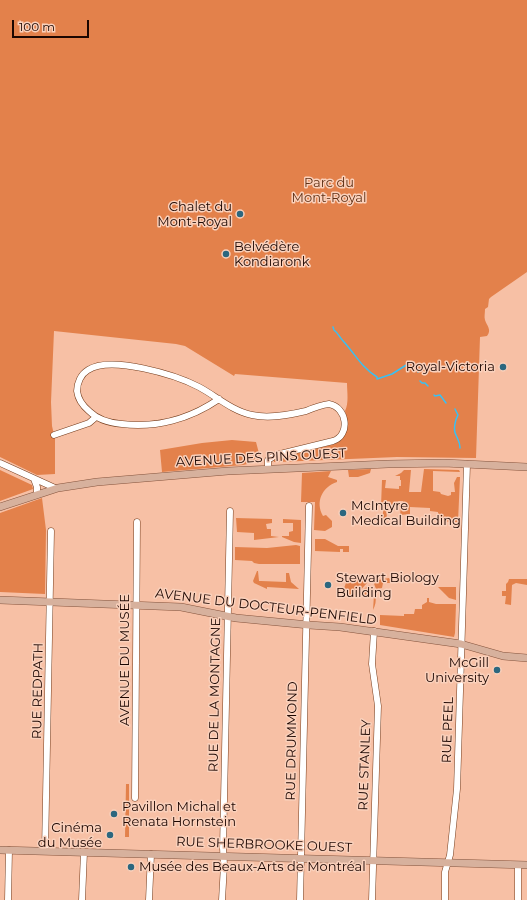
<!DOCTYPE html>
<html>
<head>
<meta charset="utf-8">
<style>
  body { margin:0 }
  #map { position:relative; width:527px; height:900px; overflow:hidden; background:#f7c0a5; font-family:Montserrat,sans-serif }
  canvas { display:block }
  .scale { position:absolute; left:12px; top:20px; width:77px; height:18px; box-sizing:border-box; border:2px solid #1c0600; border-top:0; padding-left:5px; font-size:12px; line-height:14px; white-space:nowrap; color:#1c0600; -webkit-text-stroke:3px #fad1bc; paint-order:stroke }
</style>
</head>
<body>
<div id="map">
<canvas width="527" height="900"></canvas>
<div class="scale">100 m</div>
</div>
<script>
const c = document.querySelector('canvas').getContext('2d');
c.lineJoin = 'round';
function paint(path, color) { c.fillStyle = color; c.fill(path, 'evenodd'); }
function trace(path, color, width, dash) { c.strokeStyle = color; c.lineWidth = width; c.lineCap = dash ? 'butt' : 'round'; c.setLineDash(dash || []); c.stroke(path); }
function drawText(font, color, halo, rows, align = 'center') {
  c.font = font + ' Montserrat,sans-serif'; c.lineWidth = 3; c.setLineDash([]); c.textBaseline = 'middle'; c.strokeStyle = halo; c.fillStyle = color; for (const [text, x, y, turn = 0] of rows) {
    c.save(); c.translate(x, y); c.rotate((+turn || 0) * Math.PI / 180); c.textAlign = isNaN(turn) ? turn : align; if (halo) c.strokeText(text, 0, 0); c.fillText(text, 0, 0); c.restore();
  }
}
paint(new Path2D(`
  M0,0H527V272L491,297L489,299L488,307L485,309C485,313 484,317 485,320C487,326 492,330 487,336L480,337L476,458L397,457L278,462H274V459L279,457L332,445C346,441 350,424 345,411C349,403 347,392 347,383L235,374L234,376L185,346L176,344L54,331L51,402L52,426L55,439V474L37,475L0,457Z
  M232,440L256,442L261,461L243,465L162,472L160,450L202,443Z
  M371,469L370,473L358,477H349L348,470Z
  M424,469L459,470L460,472L433,471V491L440,492L441,494L448,496L451,495V492H455L454,483L457,477H460L458,522L438,521V512L430,511V508L410,507V514L400,515L401,506H404L403,501H398L400,506H386L387,519H383V507L381,506L382,480H386L385,488L399,489V486H401V480H400V476H395L401,473L404,470H411L409,492H421Z
  M0,470L32,485L33,489L0,501Z
  M331,471L328,477L337,480V482C322,487 315,502 323,516L326,515L332,521V527L325,531L314,530L315,502H301L302,473Z
  M42,498L46,530L45,594L0,592V513Z
  M236,518L272,519V523L266,524L267,529H271V536L279,537L254,540V533L237,532Z
  M283,519L301,520V543L294,542L282,537V536H289V532L293,531V523H283Z
  M315,539H325L338,546H349V552H343V549H340V552L315,551Z
  M296,545L300,546V564H259L254,563L252,561L235,560V547L267,548Z
  M257,571H258L259,581H261L286,582V573H289L291,582L299,589L267,587V589L254,583L253,581Z
  M363,578L367,583L357,594L344,595L343,591L347,580Z
  M389,578L393,583H383L382,588L376,589L373,581Z
  M509,579H527V585L516,583L512,585L511,605L505,604L506,596H502V591H506V584L508,582Z
  M369,585C376,594 378,600 373,610L374,595H360V592Z
  M438,587H456V600L449,598Z
  M427,598H429V602L436,604H456L455,633L454,637L380,625V615L404,616V614H414L415,609H422V605L427,602Z
  M126,784H129V837H125Z`), '#e3814b');
trace(new Path2D(`
  M333,327L334,330C338,333 340,338 344,342C355,354 362,368 377,377V379L392,374L411,362
  M417,369L418,372
  M420,381L422,383H425L428,386
  M434,395L435,396L440,395L446,403
  M455,409L458,415C455,420 453,430 456,435C458,440 460,442 460,448`), '#38c1f4', 1.5);
const minor = new Path2D(`
  M219,399C190,419 156,428 122,424C109,423 98,420 89,411C83,406 78,399 77,391C77,383 81,374 88,370C111,355 176,375 199,387C216,396 232,411 252,415C269,419 289,415 306,411C313,408 321,405 329,404C347,407 351,435 333,441L276,455L268,460V469
  M54,435L89,423L96,417
  M0,463L55,488
  M34,479L37,487V494
  M135,798L137,522
  M45,851L51,531
  M8,900L9,850
  M82,900L84,852
  M149,900L151,854
  M222,900L224,865L223,848L230,511
  M300,900L309,506
  M372,900L378,706L372,664L374,631
  M445,900V872L450,855L457,789L467,464
  M518,900V865`);
const major = new Path2D(`
  M0,507L58,488L97,482L228,471L388,464L444,463L527,467
  M0,600L181,607L236,618L309,625L340,627L461,644L503,656L527,658
  M0,850L527,865`);
trace(minor, '#753c1c', 7);
trace(major, '#85533c', 8);
trace(minor, '#fff', 6);
trace(major, '#d7b19d', 7);
for (const [x, y, r, color] of [
  [240,214,4,"#2c677f"],
  [226,254,4,"#2c677f"],
  [503,367,4,"#2c677f"],
  [343,513,4,"#2c677f"],
  [328,585,4,"#2c677f"],
  [497,670,4,"#2c677f"],
  [114,814,4,"#2c677f"],
  [110,835,4,"#2c677f"],
  [131,867,4,"#2c677f"]
]) { const dot = new Path2D(); dot.arc(x, y, r, 0, 2 * Math.PI); c.fillStyle = color; c.fill(dot); trace(dot, '#fad1bc', 1.5); }
drawText('13px', '#613116', '#fad1bc', [
  ["Parc du",329,183],
  ["Mont-Royal",329,198]
]);
drawText('13px', '#1c0600', '#fad1bc', [
  ["Chalet du",232,207,"right"],
  ["Mont-Royal",232,222,"right"],
  ["Belvédère",234,247],
  ["Kondiaronk",234,262],
  ["Royal-Victoria",495,367,"right"],
  ["McIntyre",351,506],
  ["Medical Building",351,521],
  ["Stewart Biology",336,578],
  ["Building",336,593],
  ["McGill",489,663,"right"],
  ["University",489,678,"right"],
  ["Pavillon Michal et",122,807],
  ["Renata Hornstein",122,822],
  ["Cinéma",102,828,"right"],
  ["du Musée",102,843,"right"],
  ["Musée des Beaux-Arts de Montréal",139,867]
], 'left');
drawText('13px', '#1c0600', '#fad1bc', [
  ["AVENUE DES PINS OUEST",261,458,-3],
  ["AVENUE DU DOCTEUR-PENFIELD",266,607,7],
  ["AVENUE DU MUSÉE",125,660,-90],
  ["RUE REDPATH",38,691,-89],
  ["RUE DE LA MONTAGNE",215,695,-89],
  ["RUE PEEL",448,730,-88],
  ["RUE DRUMMOND",292,741,-89],
  ["RUE STANLEY",365,765,-88],
  ["RUE SHERBROOKE OUEST",264,845,2]
]);
</script>
</body>
</html>
